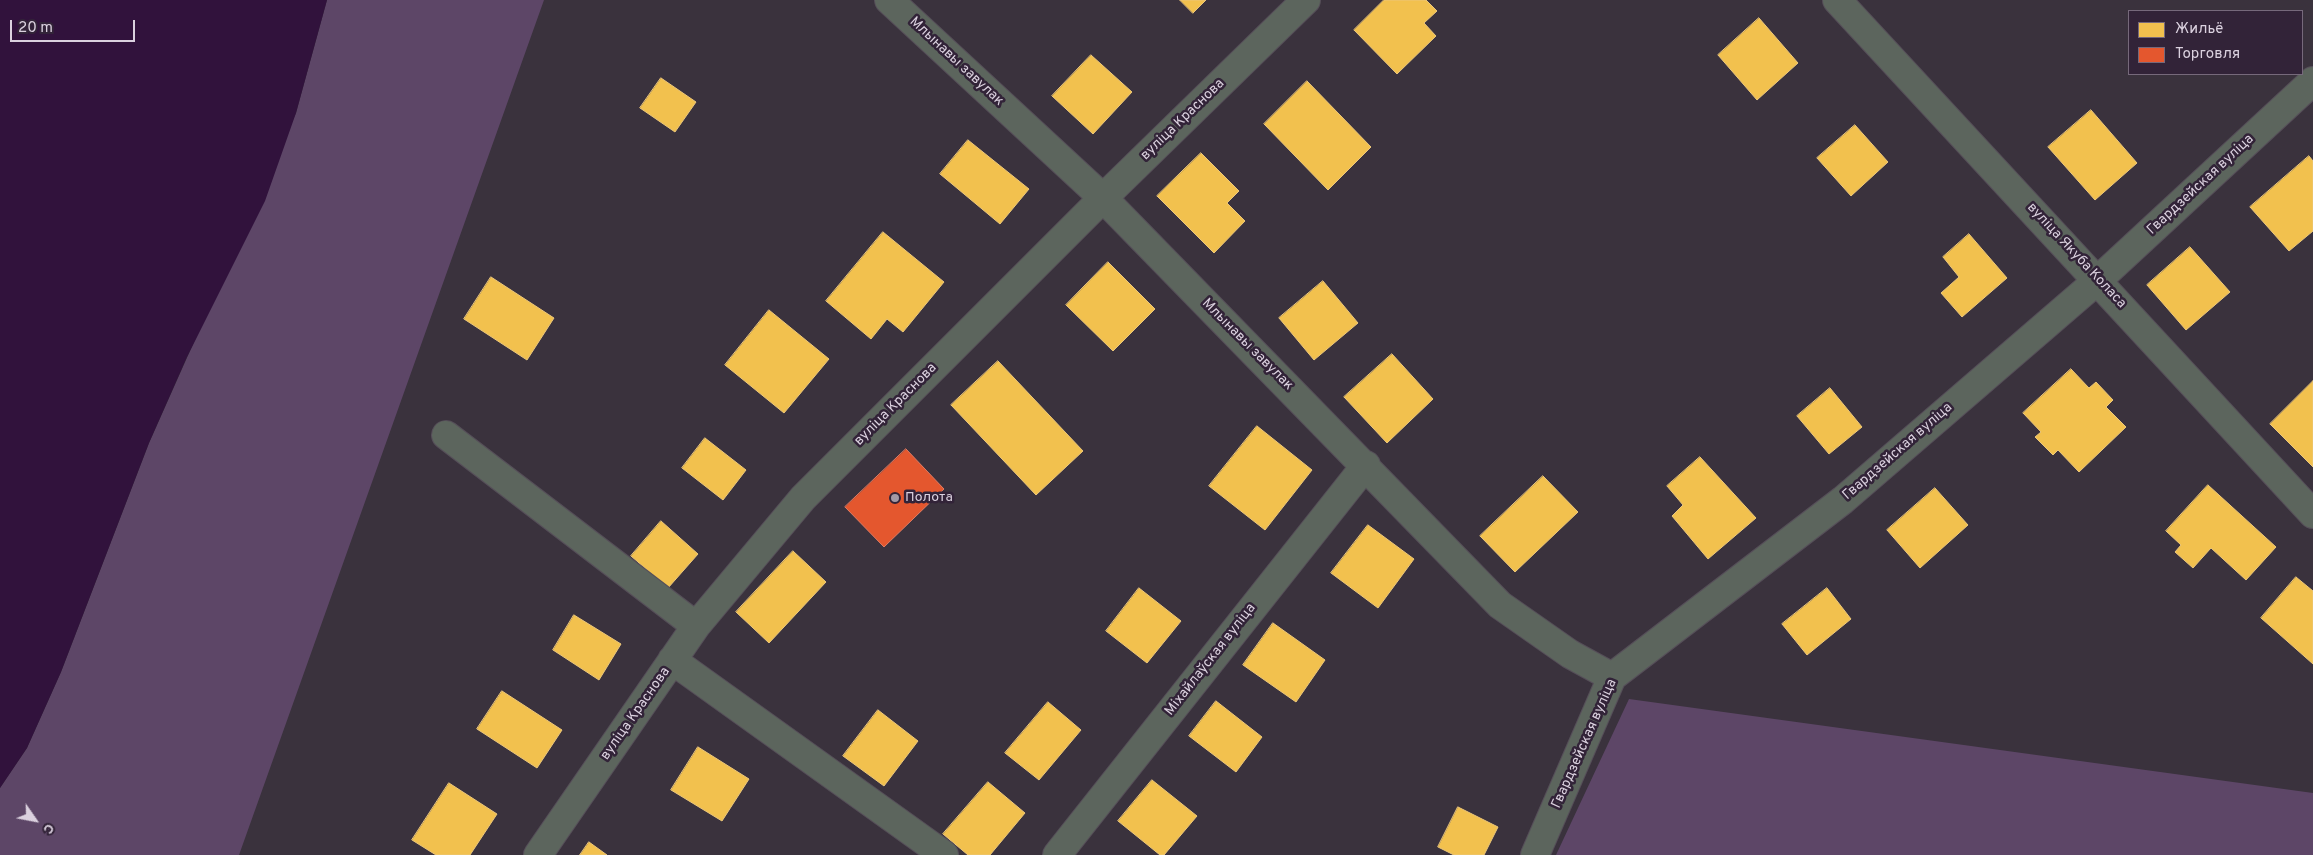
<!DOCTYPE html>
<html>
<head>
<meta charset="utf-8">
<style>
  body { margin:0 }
  #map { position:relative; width:2313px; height:855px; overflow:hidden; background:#3a323d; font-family:Overpass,sans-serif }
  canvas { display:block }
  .legend { position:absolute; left:2128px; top:10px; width:175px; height:65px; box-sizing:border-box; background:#322338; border:1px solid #76697b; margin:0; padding:6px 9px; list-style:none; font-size:15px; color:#dbd1df }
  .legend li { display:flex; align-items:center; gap:10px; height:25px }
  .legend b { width:25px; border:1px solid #76697b }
  .north { position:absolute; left:10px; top:795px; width:50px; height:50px; -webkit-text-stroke:4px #322338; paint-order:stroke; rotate:123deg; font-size:14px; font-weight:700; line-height:20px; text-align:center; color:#dbd1df }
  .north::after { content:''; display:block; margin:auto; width:18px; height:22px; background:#dbd1df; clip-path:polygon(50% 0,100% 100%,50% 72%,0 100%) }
  .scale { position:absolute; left:10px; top:20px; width:125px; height:22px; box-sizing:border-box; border:2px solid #dbd1df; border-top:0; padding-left:6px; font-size:15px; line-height:18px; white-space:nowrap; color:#dbd1df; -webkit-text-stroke:4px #322338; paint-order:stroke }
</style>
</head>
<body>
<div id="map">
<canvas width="2313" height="855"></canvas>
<ul class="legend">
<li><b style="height:14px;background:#f2c14e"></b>Жильё</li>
<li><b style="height:14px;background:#e4572e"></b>Торговля</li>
</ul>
<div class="north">С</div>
<div class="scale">20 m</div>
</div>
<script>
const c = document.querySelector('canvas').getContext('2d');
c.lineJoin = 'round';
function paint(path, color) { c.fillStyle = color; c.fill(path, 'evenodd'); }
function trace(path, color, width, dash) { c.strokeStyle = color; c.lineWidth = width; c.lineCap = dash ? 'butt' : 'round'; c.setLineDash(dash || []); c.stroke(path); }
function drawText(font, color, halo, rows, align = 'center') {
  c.font = font + ' Overpass,sans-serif'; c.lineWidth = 5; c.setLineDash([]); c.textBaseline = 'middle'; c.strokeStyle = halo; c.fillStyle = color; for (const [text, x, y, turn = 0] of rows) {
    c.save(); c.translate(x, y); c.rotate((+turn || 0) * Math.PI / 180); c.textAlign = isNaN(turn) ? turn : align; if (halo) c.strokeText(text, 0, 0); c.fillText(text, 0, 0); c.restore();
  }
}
paint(new Path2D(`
  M327,0H544L239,855H0V788L27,748L61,672L149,443L296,113Z
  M1629,699L2313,793V855H1556Z`), '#5d4667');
paint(new Path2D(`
  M0,0H327L296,113L265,201L187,357L149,443L61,672L27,748L0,788Z`), '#31123c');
const homes = new Path2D(`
  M1180,0H1206L1193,13Z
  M1384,0H1426L1437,11L1424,23L1436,36L1397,74L1354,30Z
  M1759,18L1798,63L1757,100L1718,55Z
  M1091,55L1132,92L1093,134L1052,96Z
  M661,78L696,102L675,132L640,108Z
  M1307,81L1371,147L1328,190L1264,124Z
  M2091,110L2137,163L2095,200L2048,147Z
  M1855,125L1888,162L1851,196L1817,158Z
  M968,140L1029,189L1000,224L940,174Z
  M1201,153L1239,191L1227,203L1245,221L1214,253L1157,196Z
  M2309,156L2313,161V231L2289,251L2250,207Z
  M883,232L944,282L903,332L887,319L871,339L826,301Z
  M1969,234L2007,278L1962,317L1941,293L1959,277L1943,257Z
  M2190,247L2230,292L2186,330L2147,285Z
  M1108,262L1155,309L1113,351L1066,305Z
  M491,277L554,318L527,360L464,319Z
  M1323,281L1358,323L1314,360L1279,318Z
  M769,310L829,359L784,413L725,365Z
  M1392,354L1433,399L1387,443L1344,397Z
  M998,361L1083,451L1036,495L951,405Z
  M2071,369L2089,388L2096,382L2113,400L2106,407L2126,427L2079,472L2058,450L2053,455L2035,437L2041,432L2023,413Z
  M2313,381V467L2270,424Z
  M1830,388L1862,427L1829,454L1797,416Z
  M1257,426L1312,470L1265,530L1209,486Z
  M705,438L746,470L723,500L682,468Z
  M1700,457L1756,518L1708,559L1672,516L1683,505L1667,486Z
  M1543,476L1578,512L1515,572L1480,536Z
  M2208,485L2276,547L2246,580L2211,548L2193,568L2175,552L2181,545L2166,531Z
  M1935,488L1968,525L1920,568L1887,530Z
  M661,521L698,554L668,588L631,556Z
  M1368,525L1414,559L1378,608L1331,573Z
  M793,551L826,582L769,643L736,612Z
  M2296,577L2313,591V664L2261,618Z
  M1139,588L1181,621L1147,663L1106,631Z
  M1827,588L1851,619L1807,655L1782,624Z
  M574,615L621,644L599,680L553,650Z
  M1273,623L1325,660L1296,702L1243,665Z
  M502,691L562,730L537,768L477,729Z
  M1216,701L1262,737L1236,772L1189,736Z
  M1048,702L1081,730L1039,780L1005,753Z
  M878,710L918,741L884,786L843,756Z
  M698,747L749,779L722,821L671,790Z
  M1152,780L1197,816L1164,855H1160L1118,821Z
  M988,782L1025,813L990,855H968L943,834Z
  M449,783L497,814L470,855H436L412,840Z
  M1458,807L1498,827L1484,855H1454L1438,847Z
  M589,842L607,855H580Z`);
paint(homes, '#f2c14e');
trace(homes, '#ebc67a', 1);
const shops = new Path2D(`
  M906,449L944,489L884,547L845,507Z`);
paint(shops, '#e4572e');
trace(shops, '#e17c63', 1);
const minor = new Path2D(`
  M889,0L1103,198L1500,605L1570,654L1612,677
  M1837,0L2313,514
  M446,435L696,626
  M672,660L944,855
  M538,855L696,626L803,498L1103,198L1306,0
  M1057,855L1366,465
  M1535,855L1612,677L1843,500L2098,280L2313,81`);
trace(minor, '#564f59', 30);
trace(minor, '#5c655d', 28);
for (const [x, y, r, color] of [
  [895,498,5,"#a399a6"]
]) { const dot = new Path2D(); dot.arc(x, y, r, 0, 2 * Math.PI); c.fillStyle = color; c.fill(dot); trace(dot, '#322338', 2); }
drawText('14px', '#dbd1df', '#322338', [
  ["Млынавы завулак",956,62,43],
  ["вуліца Краснова",1183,120,-44],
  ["Гвардзейская вуліца",2201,185,-43],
  ["вуліца Якуба Коласа",2076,256,47],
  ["Млынавы завулак",1247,345,45],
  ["вуліца Краснова",896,405,-45],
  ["Гвардзейская вуліца",1898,452,-41],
  ["Міхайлаўская вуліца",1211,660,-52],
  ["вуліца Краснова",636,714,-55],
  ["Гвардзейская вуліца",1585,744,-66]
]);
drawText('14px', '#dbd1df', '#322338', [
  ["Полота",905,498]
], 'left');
</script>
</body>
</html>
